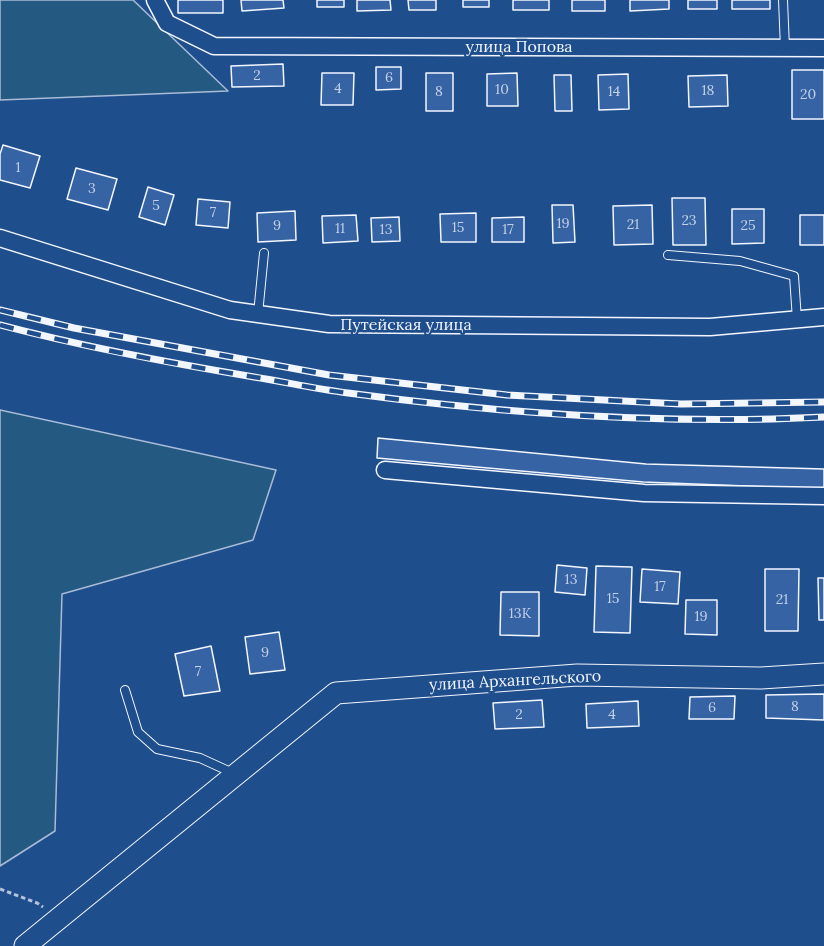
<!DOCTYPE html>
<html>
<head>
<meta charset="utf-8">
<style>
  body { margin:0 }
  canvas { display:block; background:#1f4e8c }
</style>
</head>
<body>
<canvas width="824" height="946"></canvas>
<script>
const c = document.querySelector('canvas').getContext('2d');
c.lineJoin = 'round';
function paint(path, color) { c.fillStyle = color; c.fill(path, 'evenodd'); }
function trace(path, color, width, dash) { c.strokeStyle = color; c.lineWidth = width; c.lineCap = dash ? 'butt' : 'round'; c.setLineDash(dash || []); c.stroke(path); }
function drawText(font, color, halo, rows, align = 'center') {
  c.font = font + ' Lora,serif'; c.lineWidth = 4.5; c.setLineDash([]); c.textBaseline = 'middle'; c.strokeStyle = halo; c.fillStyle = color; for (const [text, x, y, turn = 0] of rows) {
    c.save(); c.translate(x, y); c.rotate((+turn || 0) * Math.PI / 180); c.textAlign = isNaN(turn) ? turn : align; if (halo) c.strokeText(text, 0, 0); c.fillText(text, 0, 0); c.restore();
  }
}
const green = new Path2D(`
  M0,0H133L228,91L0,100Z
  M0,410L276,470L253,540L62,594L55,831L0,866Z`);
paint(green, '#245a82');
trace(green, '#a8bbd7', 1.5);
const building = new Path2D(`
  M178,0H223V13H178Z
  M241,0H283L284,8L242,11Z
  M317,0H344V7H317Z
  M357,0H390L391,10L357,11Z
  M408,0H436V10H409Z
  M463,0H489V7H463Z
  M513,0H549V10H513Z
  M572,0H605V11H572Z
  M630,0H669V9L630,11Z
  M688,0H717V9H688Z
  M732,0H770V9H732Z
  M283,64L284,86L232,87L231,66Z
  M376,67H401V89L376,90Z
  M792,70H824V119H792Z
  M322,73H354L353,105H321Z
  M426,73H453V111H426Z
  M517,73L518,106H487V74Z
  M628,74L629,109L599,110L598,75Z
  M554,75H571L572,111H555Z
  M727,75L728,106L689,107L688,76Z
  M3,145L40,156L30,188L0,180V154Z
  M76,168L117,179L108,210L67,199Z
  M148,187L174,195L165,225L139,217Z
  M672,198H705L706,245H673Z
  M198,199L230,202L228,228L196,225Z
  M552,205H573L575,242L553,243Z
  M652,205L653,244L614,245L613,206Z
  M732,209H764V243L732,244Z
  M295,211L296,240L258,242L257,213Z
  M476,213V242H441L440,214Z
  M356,215L358,241L323,243L322,216Z
  M800,215H824V245H800Z
  M399,217L400,241L372,242L371,218Z
  M524,217V242H492V218Z
  M378,438L646,464L824,469V489L643,482L377,458Z
  M557,565L587,568L585,595L555,592Z
  M596,566L632,567L630,633L594,632Z
  M642,569L680,572L678,604L640,602Z
  M765,569H799L798,631H765Z
  M818,578H824V620H819Z
  M501,592H539V636L500,635Z
  M686,600H717V635L685,634Z
  M279,632L285,670L250,674L245,637Z
  M211,646L220,691L184,696L175,654Z
  M824,694V720L766,718V695Z
  M735,696L734,719H689L690,697Z
  M542,700L544,727L495,729L493,703Z
  M638,701L639,726L587,728L586,704Z`);
paint(building, '#3563a3');
trace(building, '#f2f6ff', 1.5);
const service = new Path2D(`
  M783,0L785,48
  M668,255L740,261L794,276L797,320
  M258,314L264,253
  M125,690L138,732L157,749L200,758L235,774`);
const minor = new Path2D(`
  M155,0L167,23L214,46L824,48
  M0,238L230,310L329,324L710,327L824,317
  M385,470L644,493L824,496`);
const tertiary = new Path2D(`
  M25,946L336,693L577,675L761,678L824,674`);
trace(service, '#f2f6ff', 10);
trace(minor, '#f2f6ff', 19);
trace(tertiary, '#f2f6ff', 23);
trace(new Path2D(`
  M0,889L37,903L43,907`), '#b3c4dc', 3, [4.5, 3]);
trace(service, '#1f4e8c', 8);
trace(minor, '#1f4e8c', 16);
trace(tertiary, '#1f4e8c', 21);
const rail = new Path2D(`
  M0,310L74,328L329,375L507,395L681,404L824,402
  M0,325C84,347 169,363 254,377C285,382 316,389 348,393C506,414 665,425 824,417`);
trace(rail, '#f2f6ff', 7);
trace(rail, '#1f4e8c', 4.5, [14]);
drawText('14px', '#c3d1e8', null, [
  ["2",257,76],
  ["6",389,78],
  ["4",338,89],
  ["10",502,90],
  ["18",708,91],
  ["8",439,92],
  ["14",614,92],
  ["20",808,95],
  ["1",18,168],
  ["3",92,189],
  ["5",156,206],
  ["7",213,213],
  ["23",689,221],
  ["19",563,224],
  ["21",633,225],
  ["9",277,226],
  ["25",748,226],
  ["15",458,228],
  ["11",340,229],
  ["13",386,230],
  ["17",508,230],
  ["13",571,580],
  ["17",660,587],
  ["15",613,599],
  ["21",782,600],
  ["13К",520,614],
  ["19",701,617],
  ["9",265,653],
  ["7",198,672],
  ["8",795,707],
  ["6",712,708],
  ["2",519,715],
  ["4",612,715]
]);
drawText('16px', '#f2f6ff', '#1f4e8c', [
  ["улица Попова",519,47],
  ["Путейская улица",406,325],
  ["улица Архангельского",515,681,-3]
]);
</script>
</body>
</html>
